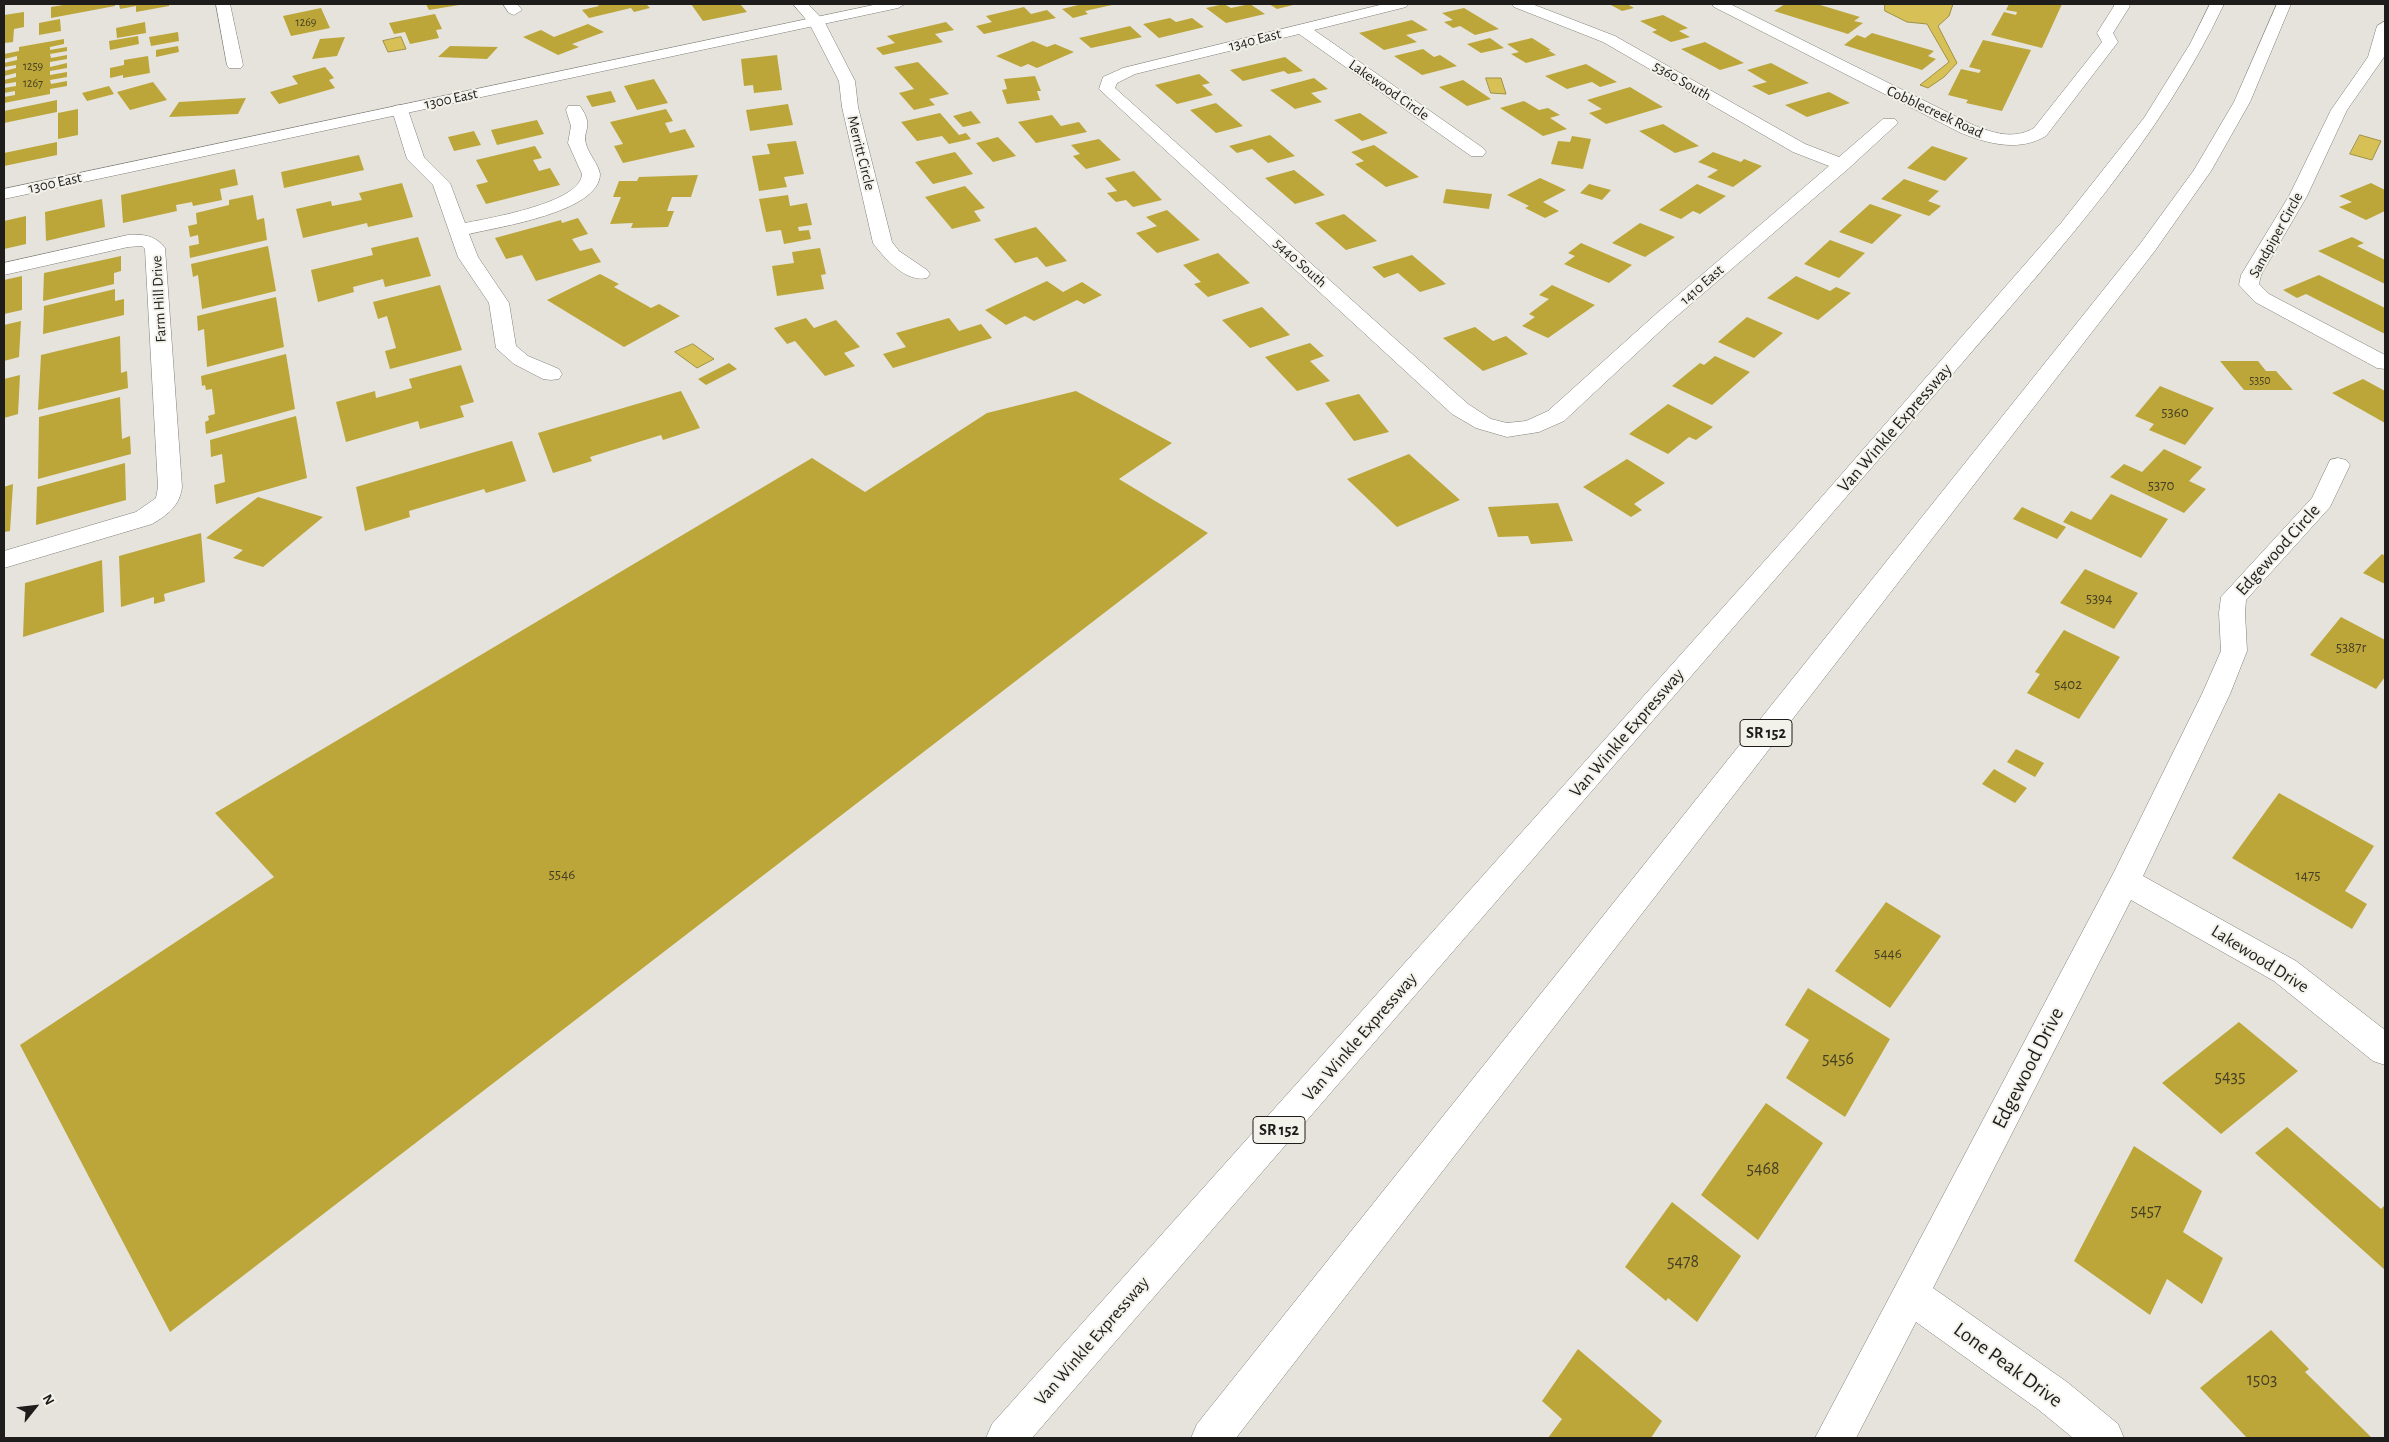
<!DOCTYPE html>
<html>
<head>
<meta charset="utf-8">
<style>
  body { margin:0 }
  #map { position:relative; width:2389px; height:1442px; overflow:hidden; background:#e5e3dc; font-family:"Alegreya Sans",sans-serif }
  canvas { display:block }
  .frame { position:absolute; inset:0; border:5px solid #1e1d1b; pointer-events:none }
  .north { position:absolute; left:10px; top:1382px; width:50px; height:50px; -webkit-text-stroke:4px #f2f1ea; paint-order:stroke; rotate:61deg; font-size:14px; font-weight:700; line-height:20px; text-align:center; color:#1e1d1b }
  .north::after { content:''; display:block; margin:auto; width:18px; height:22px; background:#1e1d1b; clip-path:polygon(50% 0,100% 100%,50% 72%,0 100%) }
</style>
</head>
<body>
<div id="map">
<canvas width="2389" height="1442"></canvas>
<div class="frame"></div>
<div class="north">N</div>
</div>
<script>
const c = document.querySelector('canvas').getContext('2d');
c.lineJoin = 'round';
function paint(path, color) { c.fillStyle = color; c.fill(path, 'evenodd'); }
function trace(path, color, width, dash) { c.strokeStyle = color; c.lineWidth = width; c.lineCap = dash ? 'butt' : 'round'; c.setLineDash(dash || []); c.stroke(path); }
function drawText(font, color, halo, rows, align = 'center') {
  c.font = font + ' "Alegreya Sans",sans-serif'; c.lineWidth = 4; c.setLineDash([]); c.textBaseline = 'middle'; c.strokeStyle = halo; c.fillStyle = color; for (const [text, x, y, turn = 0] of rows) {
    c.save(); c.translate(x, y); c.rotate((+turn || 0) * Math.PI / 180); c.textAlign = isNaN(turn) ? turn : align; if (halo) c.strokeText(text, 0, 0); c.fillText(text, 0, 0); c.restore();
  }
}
const water = new Path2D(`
  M1885,4H1953L1949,16L1938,26L1957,63L1944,77L1928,88L1920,85L1949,62L1927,24L1907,22L1885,11Z
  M401,37L406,49L388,52L383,41Z
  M1486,78H1501L1506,94L1491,93Z
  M2360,135L2381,141L2372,160L2350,154Z
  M693,344L714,359L697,368L675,352Z`);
paint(water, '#d7c157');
trace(water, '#a09045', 1);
paint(new Path2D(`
  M69,4H115V6L51,18V7Z
  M119,4H169V6L136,12V6L120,9Z
  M426,4H459V5L429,10Z
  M597,4H646L650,8L634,12L631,8L589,18L582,10L599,6Z
  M691,4H740L747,12L703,21Z
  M1076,4H1112V5L1085,11L1088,14L1073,18L1062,9L1078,5Z
  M1224,4L1231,8L1250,4L1265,14L1226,23L1206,8Z
  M1269,4H1297L1277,9Z
  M1609,4H1627L1634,8L1622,11Z
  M1785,4H1817L1860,17L1854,21L1863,23L1848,34L1774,11Z
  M2009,4H2062L2042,48L1991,35L2004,12L2016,15L2017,12L2006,10Z
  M1024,7L1031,14L1047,10L1056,18L984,34L976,26L992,22L986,16Z
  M321,8L330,28L291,36L283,16Z
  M1464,8L1499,29L1475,35L1460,26L1453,28L1444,22L1453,20L1442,13Z
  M24,12V27L14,29L13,42L4,43V15Z
  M435,14L442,29L436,30L439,38L410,44L405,32L394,34L389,23Z
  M1663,15L1688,28L1679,31L1690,37L1671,42L1652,32L1657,30L1640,21Z
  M1170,18L1176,22L1192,18L1204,27L1159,38L1143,24Z
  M60,19L61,31L39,35V23Z
  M1412,20L1428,30L1406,35L1417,42L1384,50L1359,33Z
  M145,22L146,33L117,38L116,28Z
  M946,22L954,30L935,34L943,42L883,55L876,48L895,43L887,36Z
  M588,24L604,32L572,44L579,47L558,55L523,37L541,30L554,37Z
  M1130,26L1142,37L1091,48L1079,38Z
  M178,32L179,41L151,46L149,37Z
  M1872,33L1934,51L1928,56L1936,59L1922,70L1844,45L1857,35L1865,38Z
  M138,36L139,44L110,50L109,41Z
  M345,37L337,56L312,59L320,39Z
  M1490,38L1504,48L1481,53L1467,44Z
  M1532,38L1551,50H1548L1556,55L1526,63L1511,54L1519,52L1507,44Z
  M64,39V44L50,47V50L67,47V51L50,54L51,58L67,55V59L50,62V67L67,63V68L50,71V75L67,72V77L50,80L51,84L67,81V86L50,89V94L4,103V97L15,95V91L4,93V88L16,86V82L4,84V80L16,77V73L4,76V71L16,68V65L4,67V63L17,60V56L4,59V54L19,51V47Z
  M1983,40L2031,50L2002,111L1966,103L1968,100L1948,95L1961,69L1979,73L1981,70L1969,67Z
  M1033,41L1047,47L1055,44L1074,52L1037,68L1028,64L1021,67L996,56Z
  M1705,42L1744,63L1720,70L1681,49Z
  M178,46L179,52L156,57V50Z
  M450,46L498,47L487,59L438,57Z
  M1423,49L1434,57L1440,55L1457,66L1422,75L1394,56Z
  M777,55L782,90L754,93L753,85L744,86L741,59Z
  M148,56L150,73L123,78V75L110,78V68L124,65V60Z
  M1285,57L1303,71L1288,74L1284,71L1243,81L1230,70Z
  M918,62L949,94L929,99L935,105L914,110L899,93L914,89L894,67Z
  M1771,63L1809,83L1769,95L1752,86L1767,82L1747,70Z
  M1586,64L1617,82L1600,87L1592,82L1567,89L1545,76Z
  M325,67L334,78L329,80L335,88L279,104L270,92L298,84L292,76Z
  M1199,74L1210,83L1202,85L1213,95L1177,104L1155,85Z
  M1035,76L1041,91H1037L1040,100L1007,104L1002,90L1007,89L1004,79Z
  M1314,78L1328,89L1311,93L1322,102L1295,109L1270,90Z
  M654,79L668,103L637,110L624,86Z
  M1463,80L1491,99L1467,106L1439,87Z
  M153,82L167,100L130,110L117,92Z
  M109,86L114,94L87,101L82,93Z
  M1630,87L1663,107L1606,124L1589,113L1602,109L1587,100Z
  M611,91L616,102L592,107L586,96Z
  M1829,92L1850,103L1807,117L1785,105Z
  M246,98L238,114L169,117L179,102Z
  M57,100V112L4,123V111Z
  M1524,101L1539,110L1548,108L1560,115L1550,118L1567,129L1543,136L1500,108Z
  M1216,103L1243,126L1216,133L1190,110Z
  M788,104L793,125L750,131L746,110Z
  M78,109V135L58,139V113Z
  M666,109L673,121L665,123L670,133L685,129L695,147L623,163L614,146L623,144L610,122Z
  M971,111L981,123L963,127L953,116Z
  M940,113L959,135L966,133L971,139L949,144L942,136L917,141L901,122Z
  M1360,113L1388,133L1362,141L1334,120Z
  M1052,115L1061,126L1079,122L1087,132L1036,143L1018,122Z
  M537,120L544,134L497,145L491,130Z
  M1663,124L1699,146L1675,153L1639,131Z
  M474,131L481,145L454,151L448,137Z
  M1270,135L1295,156L1268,163L1252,149L1237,153L1229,146Z
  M1572,136L1591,139L1583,169L1551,164L1558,141L1570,142Z
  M998,137L1016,156L993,162L976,143Z
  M1099,139L1121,160L1086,169L1073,156L1080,154L1071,145Z
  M796,141L804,174L784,177L787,187L759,191L752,156L770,154L767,144Z
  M57,142V155L4,166V153Z
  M1374,145L1419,177L1386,187L1355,164L1364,161L1351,152Z
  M535,146L542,158L533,160L539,171L550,168L560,185L486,204L476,185L488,182L476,160Z
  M1932,146L1968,158L1945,181L1907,168Z
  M955,152L973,174L933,184L915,162Z
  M1713,152L1741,162L1744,159L1762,166L1733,187L1707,177L1718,170L1698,162Z
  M359,155L364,170L284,188L281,172Z
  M235,169L238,185L220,189L222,200L193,206L192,202L176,205L177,211L123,223L121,195Z
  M1294,170L1325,195L1295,204L1265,178Z
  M1134,171L1162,200L1133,207L1126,200L1116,202L1107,193L1117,191L1105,178Z
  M698,175L691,197H672L667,211H674L668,227L631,228L633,223L610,224L621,197H613L619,181H637L639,177Z
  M1540,178L1566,190L1543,202L1559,211L1545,218L1525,208L1529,206L1507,195Z
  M1904,179L1939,191L1928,201L1941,206L1929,216L1881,199Z
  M402,183L413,217L368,227L367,223L303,238L296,209L331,201L332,206L362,200L359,193Z
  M2371,183L2385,190V211L2366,220L2339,207L2352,202L2339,196Z
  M1589,184L1611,190L1602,200L1580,193Z
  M1697,184L1726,196L1700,214L1693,211L1681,219L1659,210Z
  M965,186L985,208L974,211L981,221L952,229L925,197Z
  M1446,189L1492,194L1489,209L1443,203Z
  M253,195L257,220L264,218L267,240L190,258L189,246L199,244L198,235L190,237L188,226L197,224L196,213L229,205V200Z
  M788,195L790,206L807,203L812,225L798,227L799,231L809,230L811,239L784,244L781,230L766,232L759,199Z
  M102,199L105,227L46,241L45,212Z
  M1870,204L1902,215L1872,244L1839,232Z
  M1167,210L1200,240L1157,253L1136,233L1157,226L1146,217Z
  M1344,214L1377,241L1346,250L1315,223Z
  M26,216V244L4,249V221Z
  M578,218L588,234L572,239L580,251L592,248L601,262L536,281L522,255L506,259L495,238L561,220L562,223Z
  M1640,223L1675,237L1645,257L1612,243Z
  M1036,227L1067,261L1046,267L1037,257L1015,263L994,239Z
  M418,237L431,276L385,287L383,279L353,287L354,292L318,302L311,270L373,255L371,248Z
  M2352,237L2364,243L2357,246L2385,260V284L2318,251Z
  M1830,240L1865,253L1839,278L1804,264Z
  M1581,243L1632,265L1609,283L1564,264L1575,256L1568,253Z
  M268,246L276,291L202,309L198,275L193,277L191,264Z
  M820,248L826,274L821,275L824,289L777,296L772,266L794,263L792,252Z
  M1218,253L1250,283L1208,297L1194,284L1201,282L1183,265Z
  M1412,255L1446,284L1420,292L1398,273L1384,278L1372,267Z
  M121,256V271L114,273V284L43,301L44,273Z
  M600,274L619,284L614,287L651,308L659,304L680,316L624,347L547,300Z
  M2319,275L2385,308V334L2306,294L2297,298L2283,290Z
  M22,276V310L4,314V280Z
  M1796,276L1830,291L1836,287L1851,293L1818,320L1767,298Z
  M1047,281L1063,292L1082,282L1102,295L1084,304L1077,300L1034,321L1025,316L1006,325L985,310Z
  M440,285L462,350L390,369L385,351L396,348L387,316L378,319L373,302Z
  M1552,285L1595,305L1548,338L1522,326L1535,317L1529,314L1549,299L1539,295Z
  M115,289V301L124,299V315L43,334L44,306Z
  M276,297L284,347L207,367L204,329L198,331L197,316Z
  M1262,307L1290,335L1250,348L1222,320Z
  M1747,317L1783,333L1754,358L1718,342Z
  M806,318L814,328L836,320L860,347L844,353L855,366L825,376L795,341L787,344L774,328Z
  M949,318L959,331L981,324L992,338L893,368L883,354L906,347L896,333Z
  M21,321L19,357L4,361V325Z
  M1475,327L1493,341L1506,336L1528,354L1483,371L1443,338Z
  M120,336L121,373L127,371L128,388L38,410L41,355Z
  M1310,343L1324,356L1310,361L1330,381L1297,391L1265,357Z
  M286,354L295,409L206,434L205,422L209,420L208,416L215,414L212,389L206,390L205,385L202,386L201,376Z
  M1715,356L1750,372L1712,405L1672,386L1700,363L1704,365Z
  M2220,361H2258L2266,371H2276L2293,390H2244Z
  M729,363L737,369L706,385L698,379Z
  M461,365L474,402L460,406L464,417L420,429L418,421L346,442L336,402L375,391L376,398L412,388L409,379Z
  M20,375L18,414L4,418V379Z
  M2363,379L2385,391V423L2332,393Z
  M2160,386L2214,408L2185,445L2149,430L2154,424L2135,416Z
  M681,391L700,428L663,440L661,435L590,457L592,461L553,473L538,433Z
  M1076,391L1172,443L1119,479L1208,533L170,1332L20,1045L274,877L215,813L812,458L865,492L987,413Z
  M1359,394L1389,432L1354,441L1325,403Z
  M120,397L122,439L130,436L131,454L38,479L39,417Z
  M1668,404L1713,427L1696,440L1689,437L1668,454L1629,434Z
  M296,416L307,478L216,504L214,485L225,482L222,454L211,457L210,440Z
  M512,441L526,481L486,493L484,489L409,511L410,517L365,531L356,487Z
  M2164,449L2202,467L2189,481L2206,489L2184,513L2110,477L2124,464L2142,472Z
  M1409,454L1460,500L1397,527L1347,479Z
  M1627,459L1665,483L1634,504L1642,510L1631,517L1583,487Z
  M125,463L126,500L36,525L37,487Z
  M13,484L10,531L4,532V487Z
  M2111,494L2168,519L2141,558L2063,522L2071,511L2091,520Z
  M258,497L323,517L263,567L233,558L243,550L206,538Z
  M1558,503L1573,541L1531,544L1528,536L1498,537L1488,507Z
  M2022,507L2066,527L2057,539L2013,519Z
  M201,533L205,582L164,594L165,601L154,604V597L121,607L119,556Z
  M2382,554L2385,556V584L2363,573Z
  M102,560L104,612L23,637L25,583Z
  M2085,569L2138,593L2114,629L2060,603Z
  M2341,617L2385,640V677L2376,689L2310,655Z
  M2064,630L2120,657L2079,719L2027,693L2040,674L2035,672Z
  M2016,749L2044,763L2035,777L2007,762Z
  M1994,769L2027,788L2015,803L1982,784Z
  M2279,793L2374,846L2345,891L2367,904L2352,929L2232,858Z
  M1886,902L1941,936L1890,1008L1835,971Z
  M1808,988L1890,1039L1845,1117L1786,1078L1809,1040L1785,1025Z
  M2239,1022L2298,1071L2221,1134L2162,1083Z
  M1766,1103L1823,1143L1758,1240L1701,1195Z
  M2287,1127L2381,1209L2385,1205V1270L2255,1153Z
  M2134,1146L2202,1191L2183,1232L2223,1258L2202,1304L2167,1279L2150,1315L2074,1261Z
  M1672,1202L1741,1256L1697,1322L1668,1298L1666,1301L1625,1267Z
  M2271,1330L2309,1369L2305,1372L2372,1438H2247L2200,1388Z
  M1578,1349L1662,1421L1651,1438H1548L1562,1419L1542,1401Z`), '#bca63a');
const street = new Path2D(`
  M216,4H230L243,65L241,68H229L227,65Z
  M503,4H517L522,10L514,15L509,13Z
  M793,4H808L824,21L855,81L858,107L892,242L899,251L927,270L930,274L927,278C906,283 884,258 873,243L842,107L839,81L809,23Z
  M1384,4H1408L1406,7L1314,30L1483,148L1486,152L1483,156H1471L1299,34L1135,74L1117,83L1115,88L1468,404L1491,419L1507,423L1526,421L1548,411L1656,314L1829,166L1793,152L1603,42L1514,7L1512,4H1532L1615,36L1805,144L1839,157L1883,119H1895L1898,123L1848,169L1670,322L1564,421L1539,432L1507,437L1476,428L1452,414L1099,89L1103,77L1123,68Z
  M1712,4H1730L1973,125C1993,133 2014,140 2034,128L2102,42L2097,33L2114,6L2113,4H2128L2130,6L2113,33L2118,42L2046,136C2019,152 1989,144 1961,133L1714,7Z
  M2385,21L2384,57L2347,110L2307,196L2261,275L2259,284L2269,294L2385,355V369L2377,368L2255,302L2239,285L2241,275L2289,196L2331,110L2368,57L2377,26Z
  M400,105L406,106L408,110L424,157L450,183L465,223C489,218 581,203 582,174L568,143L571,126L566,110L568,106H580C595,128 582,129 586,144C589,155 598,163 600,174C600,212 498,227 469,234L478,257L509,303L516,346L528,356L559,369L562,374L559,379L551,380L543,379L514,364L496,348L489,303L458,257L433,185L407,159L392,110L394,106Z
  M128,235C143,234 155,235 165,248L182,487C180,505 168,515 152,524L4,568V551L136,512L156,498L158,487L145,249L142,246L128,247L4,275V263Z
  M2338,458L2346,460L2350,465L2330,507L2246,600L2245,613L2247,651L2230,694L2143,876L2296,961L2385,1030V1065L2373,1061L2274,981L2131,900L1933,1288L2067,1382L2118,1424L2124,1438H2073L2039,1410L1916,1322L1856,1438H1815L2114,872L2202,694L2221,651L2219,613L2221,597L2312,498L2330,460Z`);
const secondary = new Path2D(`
  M878,4H905L898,8L4,199V189Z`);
const primary = new Path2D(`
  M2210,4H2224C2160,140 2060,249 1963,362L1032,1438H986L992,1424L1812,508L2061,223L2144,118L2190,44Z
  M2277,4H2291L2250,102L2211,171L2154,252L1236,1438H1191L1197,1424L2140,244L2194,170L2234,102Z`);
trace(street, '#807f78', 1);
trace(secondary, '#807f78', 1);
trace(primary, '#807f78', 1);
paint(street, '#fff');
paint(secondary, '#fff');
paint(primary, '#fff');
drawText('12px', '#463f23', null, [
  ["1269",306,22],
  ["1259",33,66],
  ["1267",33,83],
  ["5350",2260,380]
]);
drawText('15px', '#1e1d1b', '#f2f1ea', [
  ["1340 East",1255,40,-14],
  ["5360 South",1682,81,30],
  ["Lakewood Circle",1389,90,35],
  ["1300 East",451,99,-12],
  ["Cobblecreek Road",1935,112,25],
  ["Merritt Circle",861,153,76],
  ["1300 East",55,183,-12],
  ["Sandpiper Circle",2276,235,-61],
  ["5440 South",1300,263,42],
  ["1410 East",1702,285,-41],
  ["Farm Hill Drive",159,299,-93]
]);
drawText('15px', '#463f23', null, [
  ["5360",2175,412],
  ["5370",2161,485],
  ["5394",2099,598],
  ["5387r",2351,647],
  ["5402",2068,684],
  ["5546",562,874],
  ["1475",2308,875],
  ["5446",1888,953]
]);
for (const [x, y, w] of [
  [1766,733,52],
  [1279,1130,52]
]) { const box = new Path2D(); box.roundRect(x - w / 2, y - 13.5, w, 27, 4); c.fillStyle = '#f2f1ea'; c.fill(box); trace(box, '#1e1d1b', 1); }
drawText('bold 16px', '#1e1d1b', null, [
  ["SR 152",1766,733],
  ["SR 152",1279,1130]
]);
drawText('18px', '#1e1d1b', '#f2f1ea', [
  ["Van Winkle Expressway",1895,428,-49],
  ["Edgewood Circle",2278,550,-48],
  ["Van Winkle Expressway",1627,733,-49],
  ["Lakewood Drive",2260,959,32],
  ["Van Winkle Expressway",1360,1037,-49],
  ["Van Winkle Expressway",1092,1341,-49]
]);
drawText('18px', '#463f23', null, [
  ["5456",1838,1059],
  ["5435",2230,1077],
  ["5468",1763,1169],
  ["5457",2146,1211],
  ["5478",1683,1262],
  ["1503",2262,1380]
]);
drawText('21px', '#1e1d1b', '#f2f1ea', [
  ["Edgewood Drive",2028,1068,-63],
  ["Lone Peak Drive",2008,1365,36]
]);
</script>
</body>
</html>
